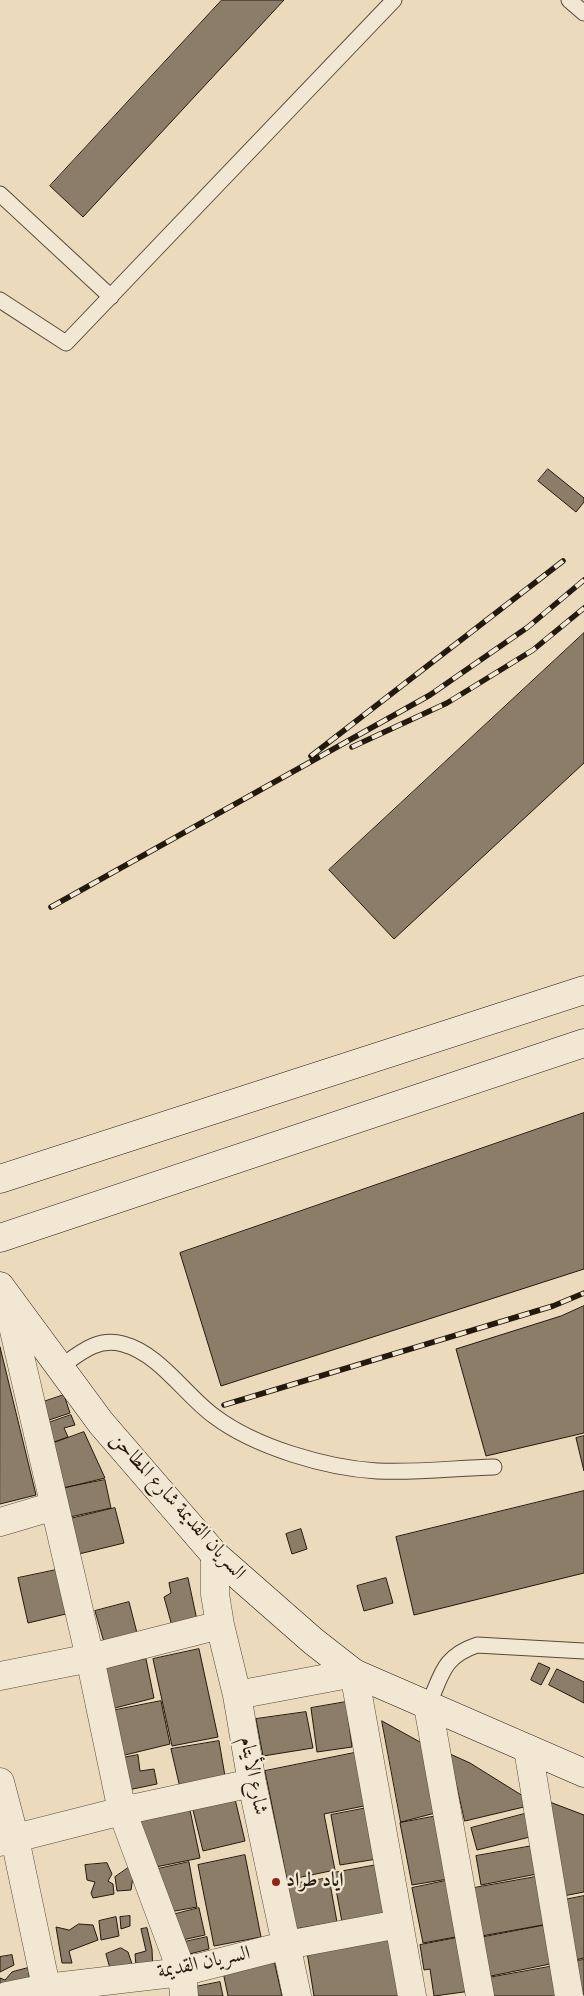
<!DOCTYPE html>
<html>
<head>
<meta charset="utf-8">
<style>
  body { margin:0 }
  canvas { display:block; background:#ebdabb }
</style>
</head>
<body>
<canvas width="584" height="1996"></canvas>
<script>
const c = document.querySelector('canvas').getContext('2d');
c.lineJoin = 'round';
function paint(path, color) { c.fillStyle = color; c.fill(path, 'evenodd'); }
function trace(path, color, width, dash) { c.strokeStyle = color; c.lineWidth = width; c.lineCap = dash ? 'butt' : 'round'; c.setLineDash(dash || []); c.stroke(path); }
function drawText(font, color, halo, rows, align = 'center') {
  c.font = font + ' "IM FELL English",Amiri,serif'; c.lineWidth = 4.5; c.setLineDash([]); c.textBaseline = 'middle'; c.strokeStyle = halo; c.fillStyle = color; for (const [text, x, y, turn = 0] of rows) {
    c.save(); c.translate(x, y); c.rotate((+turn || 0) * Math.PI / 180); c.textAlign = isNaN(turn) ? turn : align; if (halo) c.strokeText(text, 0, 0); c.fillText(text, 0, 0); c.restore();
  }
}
const building = new Path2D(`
  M222,0H284L83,217L50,186Z
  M548,469L584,498V502L576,512L538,481Z
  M584,633V763L394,939L329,870Z
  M584,1113V1269L221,1386L180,1253Z
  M584,1306V1433L486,1456L456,1349L561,1316Z
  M0,1347L36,1495L0,1504Z
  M64,1395L70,1413L49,1420L43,1402Z
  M71,1415L75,1425L64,1428L68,1437L54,1442L48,1423Z
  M84,1432L105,1478L64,1488L54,1443Z
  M584,1436V1471L576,1438Z
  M105,1480L111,1508L70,1517L64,1488Z
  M584,1491V1573L414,1615L396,1537Z
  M115,1508L124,1543L79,1554L70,1519Z
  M301,1529L307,1549L292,1554L286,1534Z
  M61,1569L70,1613L28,1623L18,1578Z
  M188,1578L197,1620L172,1626L164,1597L171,1593L169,1583Z
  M386,1578L393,1603L364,1611L357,1586Z
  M129,1602L137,1633L104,1642L95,1611Z
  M199,1649L218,1737L172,1746L153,1659Z
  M146,1659L154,1698L111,1709L102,1668Z
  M539,1663L550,1668L541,1685L531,1680Z
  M557,1669L584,1682V1703L549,1685Z
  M161,1701L170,1744L121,1756L111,1711Z
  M346,1702L352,1747L317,1752L311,1708Z
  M306,1712L313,1748L263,1756L256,1719Z
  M382,1721L429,1747L439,1812L401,1822Z
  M219,1741L226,1782L181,1792L171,1749Z
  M359,1752L369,1805L324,1814L335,1870L287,1880L265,1771Z
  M450,1754L470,1763L523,1796L528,1806L465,1821Z
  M138,1755L140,1771L154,1769L157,1784L128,1790L122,1758Z
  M235,1799L245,1841L203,1851L193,1810Z
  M547,1801L584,1815V1892L563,1896Z
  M367,1808L377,1859L340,1865L331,1815Z
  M190,1810L200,1858L146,1869L137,1821Z
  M528,1813L534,1836L477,1850L471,1828Z
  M437,1816L448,1879L412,1885L400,1823Z
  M538,1845L542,1873L481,1885L476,1856Z
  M245,1855L261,1937L214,1946L198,1865Z
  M189,1862L197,1907L164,1913L149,1871Z
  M107,1863L112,1874L108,1881L113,1884L114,1894L93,1898L91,1893L95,1882L87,1880L85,1865Z
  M377,1865L386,1914L342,1922L333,1873Z
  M128,1868L134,1870L131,1890L117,1891L115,1877Z
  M541,1876L548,1924L476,1937L474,1888Z
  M329,1878L337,1922L295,1929L287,1885Z
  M450,1880L461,1936L423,1943L412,1888Z
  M584,1896V1958L575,1960L564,1900Z
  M199,1908L205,1935L178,1941L164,1917Z
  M130,1916V1926L121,1929L120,1917Z
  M116,1917L119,1936L101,1940L99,1921Z
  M79,1924L93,1925L98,1940L69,1951L72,1963H62L56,1927L69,1930Z
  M547,1925L555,1963L486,1977L479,1938Z
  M147,1928L152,1949L153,1974L137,1978L135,1954L146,1951L141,1929Z
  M392,1936L403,1996H314L307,1952Z
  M207,1937L209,1949L174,1958L171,1945Z
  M462,1937L471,1991L434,1996L430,1969L424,1970L420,1945Z
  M121,1948L128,1952L136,1976L113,1980L106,1954Z
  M12,1955L14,1965L0,1972V1957Z
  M273,1956L282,1996H228L222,1967Z
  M584,1960V1994L581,1995L576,1961Z
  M554,1966L559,1996H491L488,1978Z
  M28,1968L32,1996H0V1978L5,1980L12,1972Z
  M220,1982L223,1996H192L190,1988Z`);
paint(building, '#8b7d68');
trace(building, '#24190e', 1);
const lane = new Path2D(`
  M569,0L584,13
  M0,194L111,297
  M0,300L66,343L394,0
  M59,1368C80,1353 97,1337 123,1344C160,1354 184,1394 214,1416C255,1447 326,1468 377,1471C416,1473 456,1468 494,1467
  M428,1706C442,1675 442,1657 477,1645L584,1651`);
const street = new Path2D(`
  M6,1296L90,1658L122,1811L182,1972L184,1996
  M0,1522L54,1506
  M215,1555V1594L220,1625L237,1695L252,1783L297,1996
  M0,1676L90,1658L220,1625
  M237,1695L354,1673L412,1996
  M428,1706L480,1996
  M528,1749L569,1996
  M0,1782L15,1839L48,1996
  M0,1842L122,1811L252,1783
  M7,1996L46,1988L182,1972L287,1945L399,1924`);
const secondary = new Path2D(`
  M0,1179L584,990
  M0,1238L584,1043
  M0,1286L101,1423L215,1555L313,1641L354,1673L584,1773`);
trace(lane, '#564939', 17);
trace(street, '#564939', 29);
trace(secondary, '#24190e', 29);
trace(lane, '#f2e7d3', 15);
trace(street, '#f2e7d3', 28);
trace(secondary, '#f2e7d3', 28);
const rail = new Path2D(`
  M352,747L447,703L533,650L584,608
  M311,756L563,561
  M51,907L430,695L528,627L584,580
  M224,1405L553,1306L584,1293`);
trace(rail, '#24190e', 5.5);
trace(rail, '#f2e7d3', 4, [11]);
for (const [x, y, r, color] of [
  [276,1882,5,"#8f2418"]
]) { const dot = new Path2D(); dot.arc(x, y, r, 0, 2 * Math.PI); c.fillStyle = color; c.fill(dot); trace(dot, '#f2e7d3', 2); }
drawText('20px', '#24190e', '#f2e7d3', [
  ["السريان القديمة شارع المطاحن",177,1507,48],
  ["شارع الأيتام",252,1776,79],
  ["السريان القديمة",204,1964,-12]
]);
drawText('bold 20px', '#24190e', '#f2e7d3', [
  ["اياد طراد",286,1882]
], 'left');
</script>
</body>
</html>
